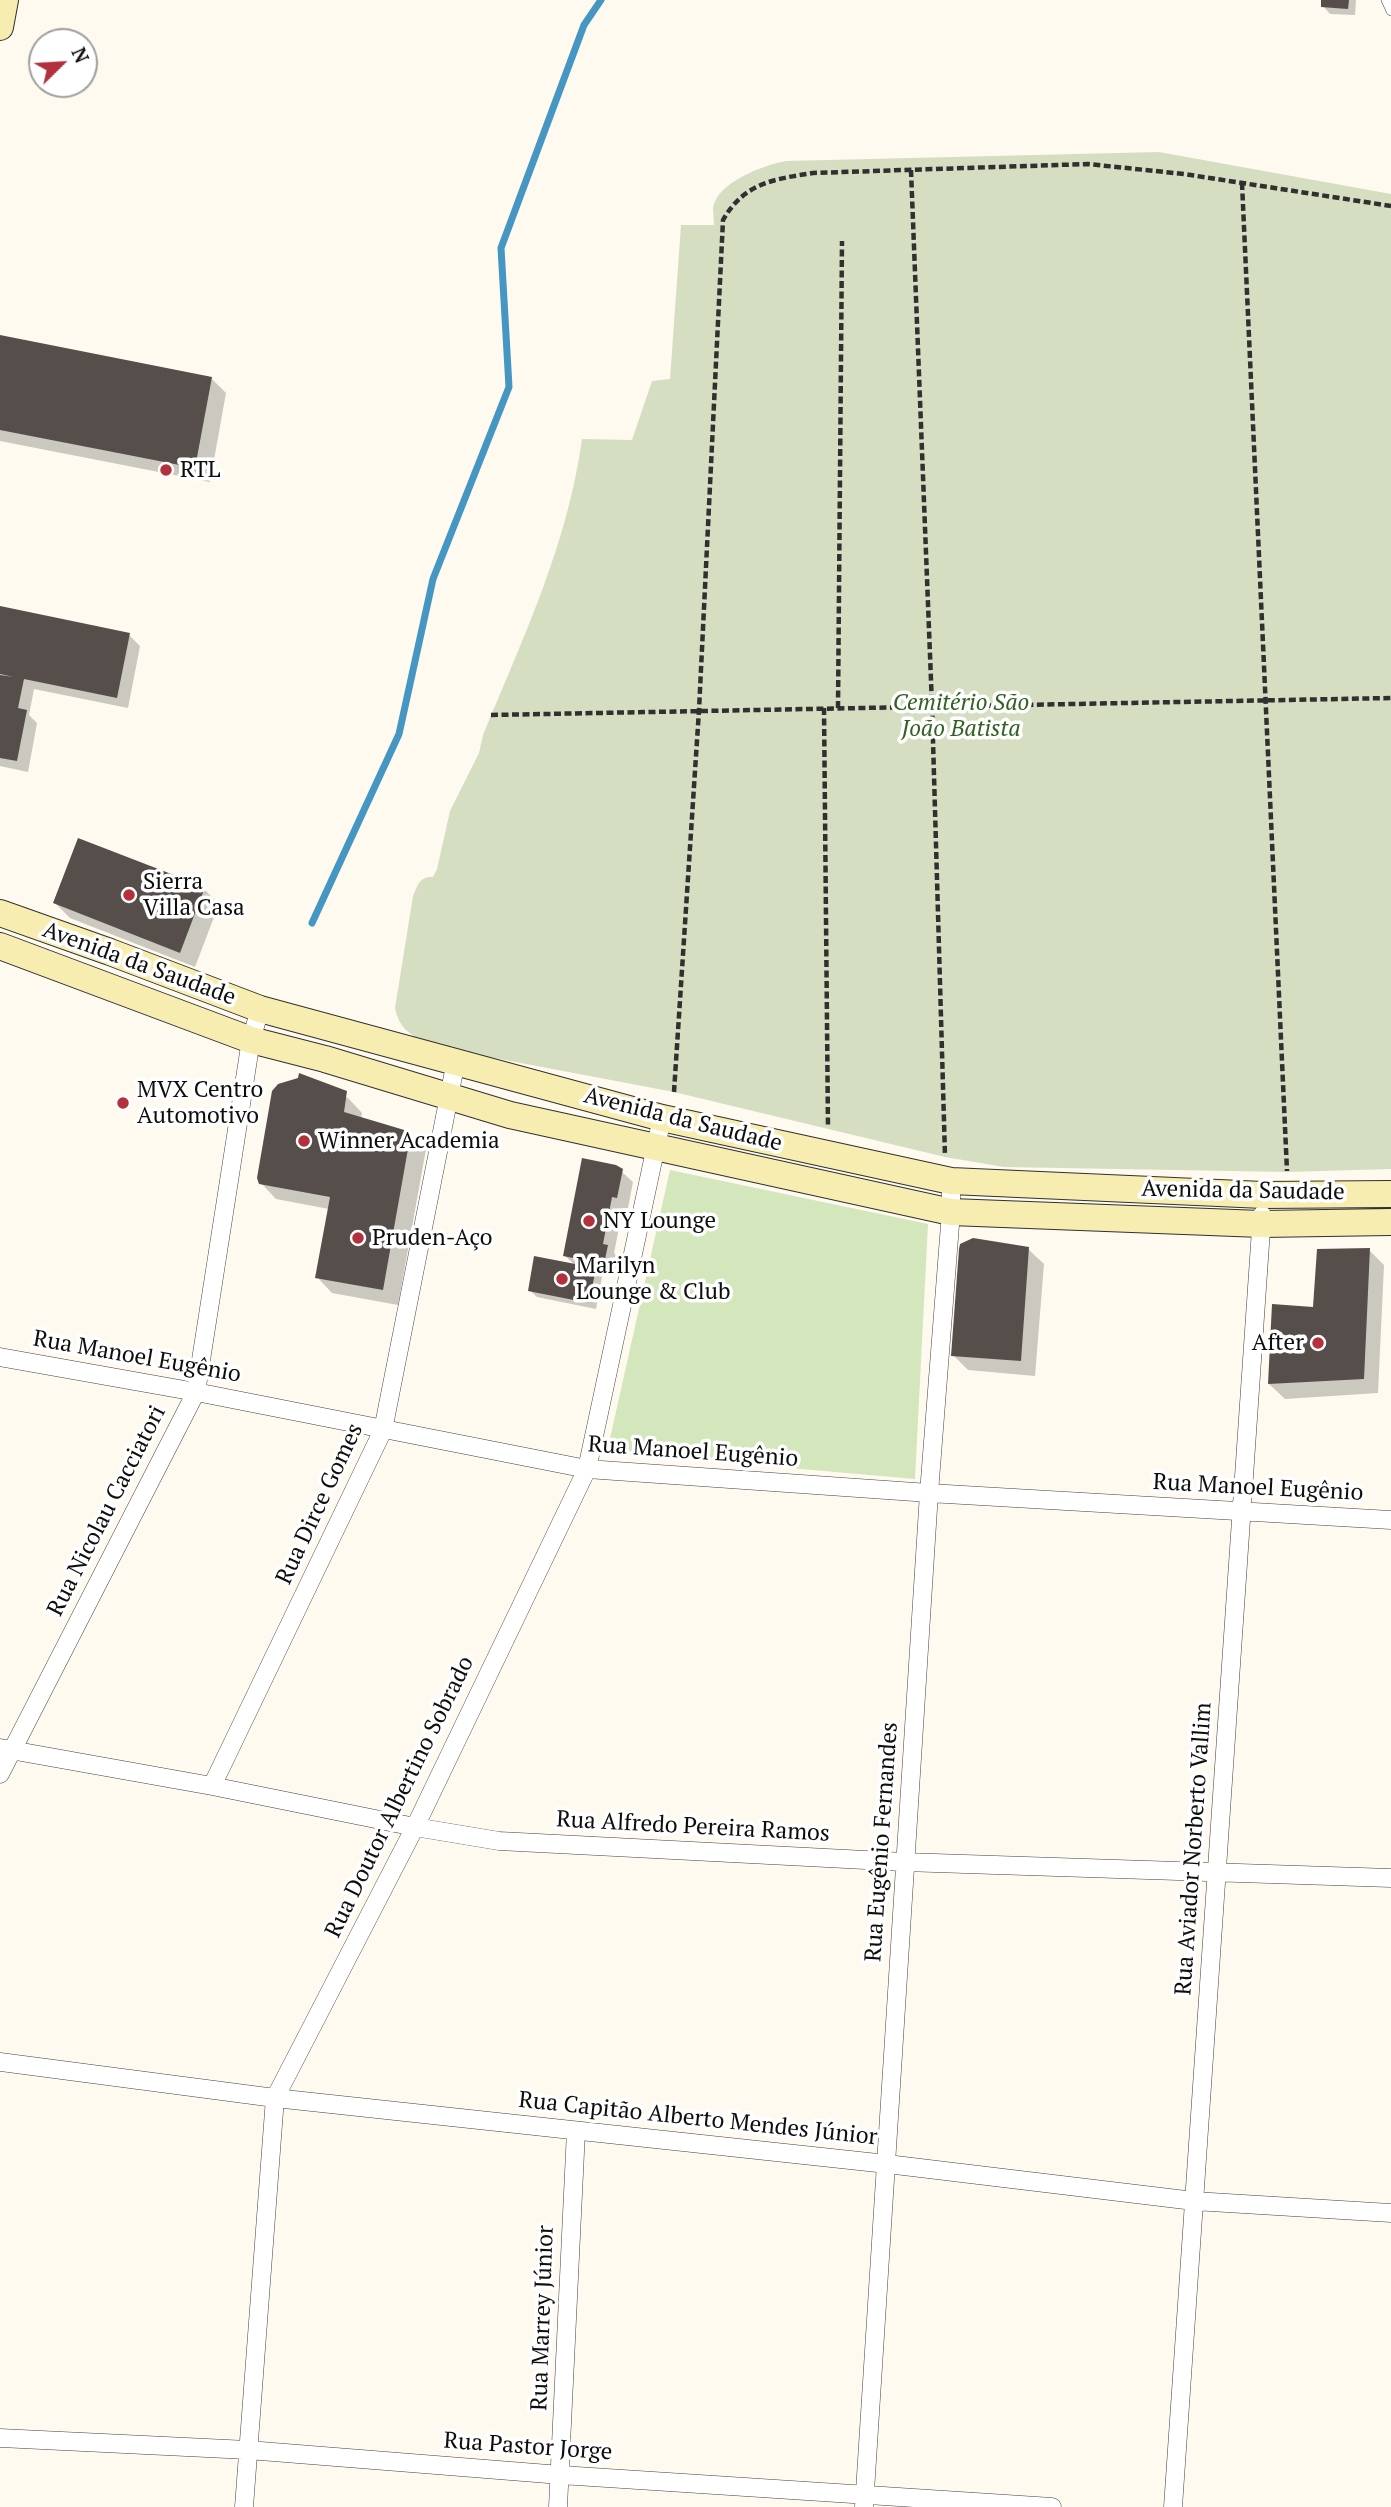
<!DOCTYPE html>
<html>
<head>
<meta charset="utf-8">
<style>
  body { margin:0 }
  #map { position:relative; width:1391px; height:2507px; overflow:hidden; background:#fefaef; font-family:"PT Serif",serif }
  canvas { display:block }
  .north { position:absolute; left:28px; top:28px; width:70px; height:70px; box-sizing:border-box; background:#fff; border:2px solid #9f9f9f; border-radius:50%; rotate:66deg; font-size:19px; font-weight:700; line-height:28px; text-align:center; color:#0e0e0e }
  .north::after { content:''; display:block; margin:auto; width:24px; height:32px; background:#b2313d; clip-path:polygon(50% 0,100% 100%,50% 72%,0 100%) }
</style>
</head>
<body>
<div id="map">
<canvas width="1391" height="2507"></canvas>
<div class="north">N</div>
</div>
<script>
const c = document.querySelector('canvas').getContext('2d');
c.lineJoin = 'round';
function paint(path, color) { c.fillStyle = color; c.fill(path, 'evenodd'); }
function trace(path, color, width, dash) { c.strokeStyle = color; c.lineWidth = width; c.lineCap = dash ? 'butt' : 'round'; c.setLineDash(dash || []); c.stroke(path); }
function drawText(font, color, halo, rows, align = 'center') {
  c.font = font + ' "PT Serif",serif'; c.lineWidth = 7; c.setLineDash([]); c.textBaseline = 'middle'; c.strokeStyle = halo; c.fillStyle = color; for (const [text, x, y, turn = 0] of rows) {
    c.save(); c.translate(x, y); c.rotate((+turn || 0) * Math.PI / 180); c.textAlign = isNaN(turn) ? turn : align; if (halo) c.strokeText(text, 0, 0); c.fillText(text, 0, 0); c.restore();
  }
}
paint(new Path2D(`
  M670,1170L928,1224L915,1479L607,1452Z`), '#d3e6bc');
paint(new Path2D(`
  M1159,152L1391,194V1169L1287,1172L1004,1167L945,1157L674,1092L431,1046C411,1034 400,1031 395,1008L413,896C418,884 420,876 433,877L437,869L450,811L479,753L483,735C523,638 568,543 582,439L632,440L652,381L670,379L681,225H714C714,220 713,213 713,208C717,182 764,165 786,161Z`), '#d6dec2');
paint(new Path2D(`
  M1323,0H1356L1355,15L1330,14L1323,6Z
  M0,337L211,378L226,393L210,482L0,441Z
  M0,608L129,635L140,646L128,708L34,689L29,715L37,723L28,772L0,766Z
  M204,889L219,904L195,967L70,918L55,903Z
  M300,1075L346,1093L347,1094L301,1077V1081L348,1098L362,1113L361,1119L410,1133L426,1149L398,1305L332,1293L317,1277L329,1209L276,1199L261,1183L259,1178L274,1092L279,1086L299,1079Z
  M621,1171L633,1182L628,1208H623L614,1253L619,1258L615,1275L596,1271L602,1277L596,1309L537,1297L529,1290L575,1265L565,1256Z
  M1028,1249L1044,1264L1035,1376L968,1370L953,1355Z
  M1369,1250L1384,1265L1378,1393L1285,1399L1269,1384L1315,1309Z`), '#0003');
trace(new Path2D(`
  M312,923L399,734L433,579L509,387L501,248L584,25L601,0`), '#4596c2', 7);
paint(new Path2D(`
  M1321,0H1349L1348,9L1321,7Z
  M0,335L212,377L195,468L0,430Z
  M0,606L130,633L117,698L24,679L18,708L27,710L17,761L0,758V675L14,677L0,674Z
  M78,838L205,887L180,953L53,903Z
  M299,1073L347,1091L344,1112L411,1132L383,1290L315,1278L330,1197L259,1184L257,1178L272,1091L278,1084L298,1078Z
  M582,1158L616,1165L623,1169L617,1198L612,1197L603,1244L608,1245L604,1264L563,1256Z
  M973,1238L1029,1247L1021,1361L951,1356L959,1249L960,1244Z
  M1370,1248L1364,1379L1268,1384L1272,1304L1313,1307L1317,1249Z
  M534,1256L596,1268L589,1303L528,1291Z`), '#554e4b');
const lane = new Path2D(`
  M1386,0L1391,11`);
const street = new Path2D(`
  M0,1357L196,1392L587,1469L929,1493L1391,1520
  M0,1748L212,1786L415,1827L499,1841L904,1862L1391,1878
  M0,1774L196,1392L251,1040L260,1009
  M212,1786L383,1430L456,1061
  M0,2062L275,2098L887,2164L1194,2201L1391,2213
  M0,2438L248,2450L561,2475L1052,2507
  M244,2507L275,2098L415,1827L587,1469L662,1118
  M558,2507L576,2131
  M864,2507L929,1493L951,1212V1181
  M1173,2507L1262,1215`);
const secondary = new Path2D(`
  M0,27L5,0
  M0,913L110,952L260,1009L662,1118L951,1181L1263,1195L1391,1194
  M0,946L251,1040L325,1059L510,1115L951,1212L1261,1224L1391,1222`);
trace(lane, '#414141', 10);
trace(street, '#414141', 19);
trace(secondary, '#303030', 28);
trace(new Path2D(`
  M911,170L932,706L945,1156
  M1242,183L1287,1171
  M824,708L828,1128
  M838,708L842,241
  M491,715L1391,698
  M674,1092L699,710L723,220C744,183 774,179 813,173L1088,164L1184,174L1391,206`), '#303030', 4.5, [7, 3.5]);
trace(lane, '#fff', 9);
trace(street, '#fff', 18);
trace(secondary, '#f8edb0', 26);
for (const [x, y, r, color] of [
  [166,470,7,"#b2313d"],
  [129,895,7,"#b2313d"],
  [123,1103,7,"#b2313d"],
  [304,1141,7,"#b2313d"],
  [589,1221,7,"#b2313d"],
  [358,1238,7,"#b2313d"],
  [562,1279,7,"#b2313d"],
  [1318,1343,7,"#b2313d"]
]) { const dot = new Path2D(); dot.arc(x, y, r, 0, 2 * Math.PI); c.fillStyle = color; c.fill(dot); trace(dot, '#fff', 2.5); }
drawText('23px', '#0e0e0e', '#fff', [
  ["RTL",180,470],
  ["Sierra",143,882],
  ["Villa Casa",143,908],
  ["MVX Centro",137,1090],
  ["Automotivo",137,1116],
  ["Winner Academia",318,1141],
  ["NY Lounge",603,1221],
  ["Pruden-Aço",372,1238],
  ["Marilyn",576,1266],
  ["Lounge & Club",576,1292],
  ["After",1304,1343,"right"]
], 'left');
drawText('italic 23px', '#336023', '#fff', [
  ["Cemitério São",961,703],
  ["João Batista",961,729]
]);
drawText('23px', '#0e0e0e', '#fff', [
  ["Avenida da Saudade",139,964,20],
  ["Avenida da Saudade",683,1120,14],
  ["Avenida da Saudade",1243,1191,1],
  ["Rua Manoel Eugênio",137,1357,10],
  ["Rua Manoel Eugênio",693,1452,4],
  ["Rua Manoel Eugênio",1258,1488,3],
  ["Rua Dirce Gomes",320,1504,-65],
  ["Rua Nicolau Cacciatori",107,1511,-63],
  ["Rua Doutor Albertino Sobrado",400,1797,-64],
  ["Rua Alfredo Pereira Ramos",693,1827,3],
  ["Rua Eugênio Fernandes",882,1842,-86],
  ["Rua Aviador Norberto Vallim",1194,1849,-86],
  ["Rua Capitão Alberto Mendes Júnior",698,2119,6],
  ["Rua Marrey Júnior",543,2318,-88],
  ["Rua Pastor Jorge",528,2447,4]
]);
</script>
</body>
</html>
